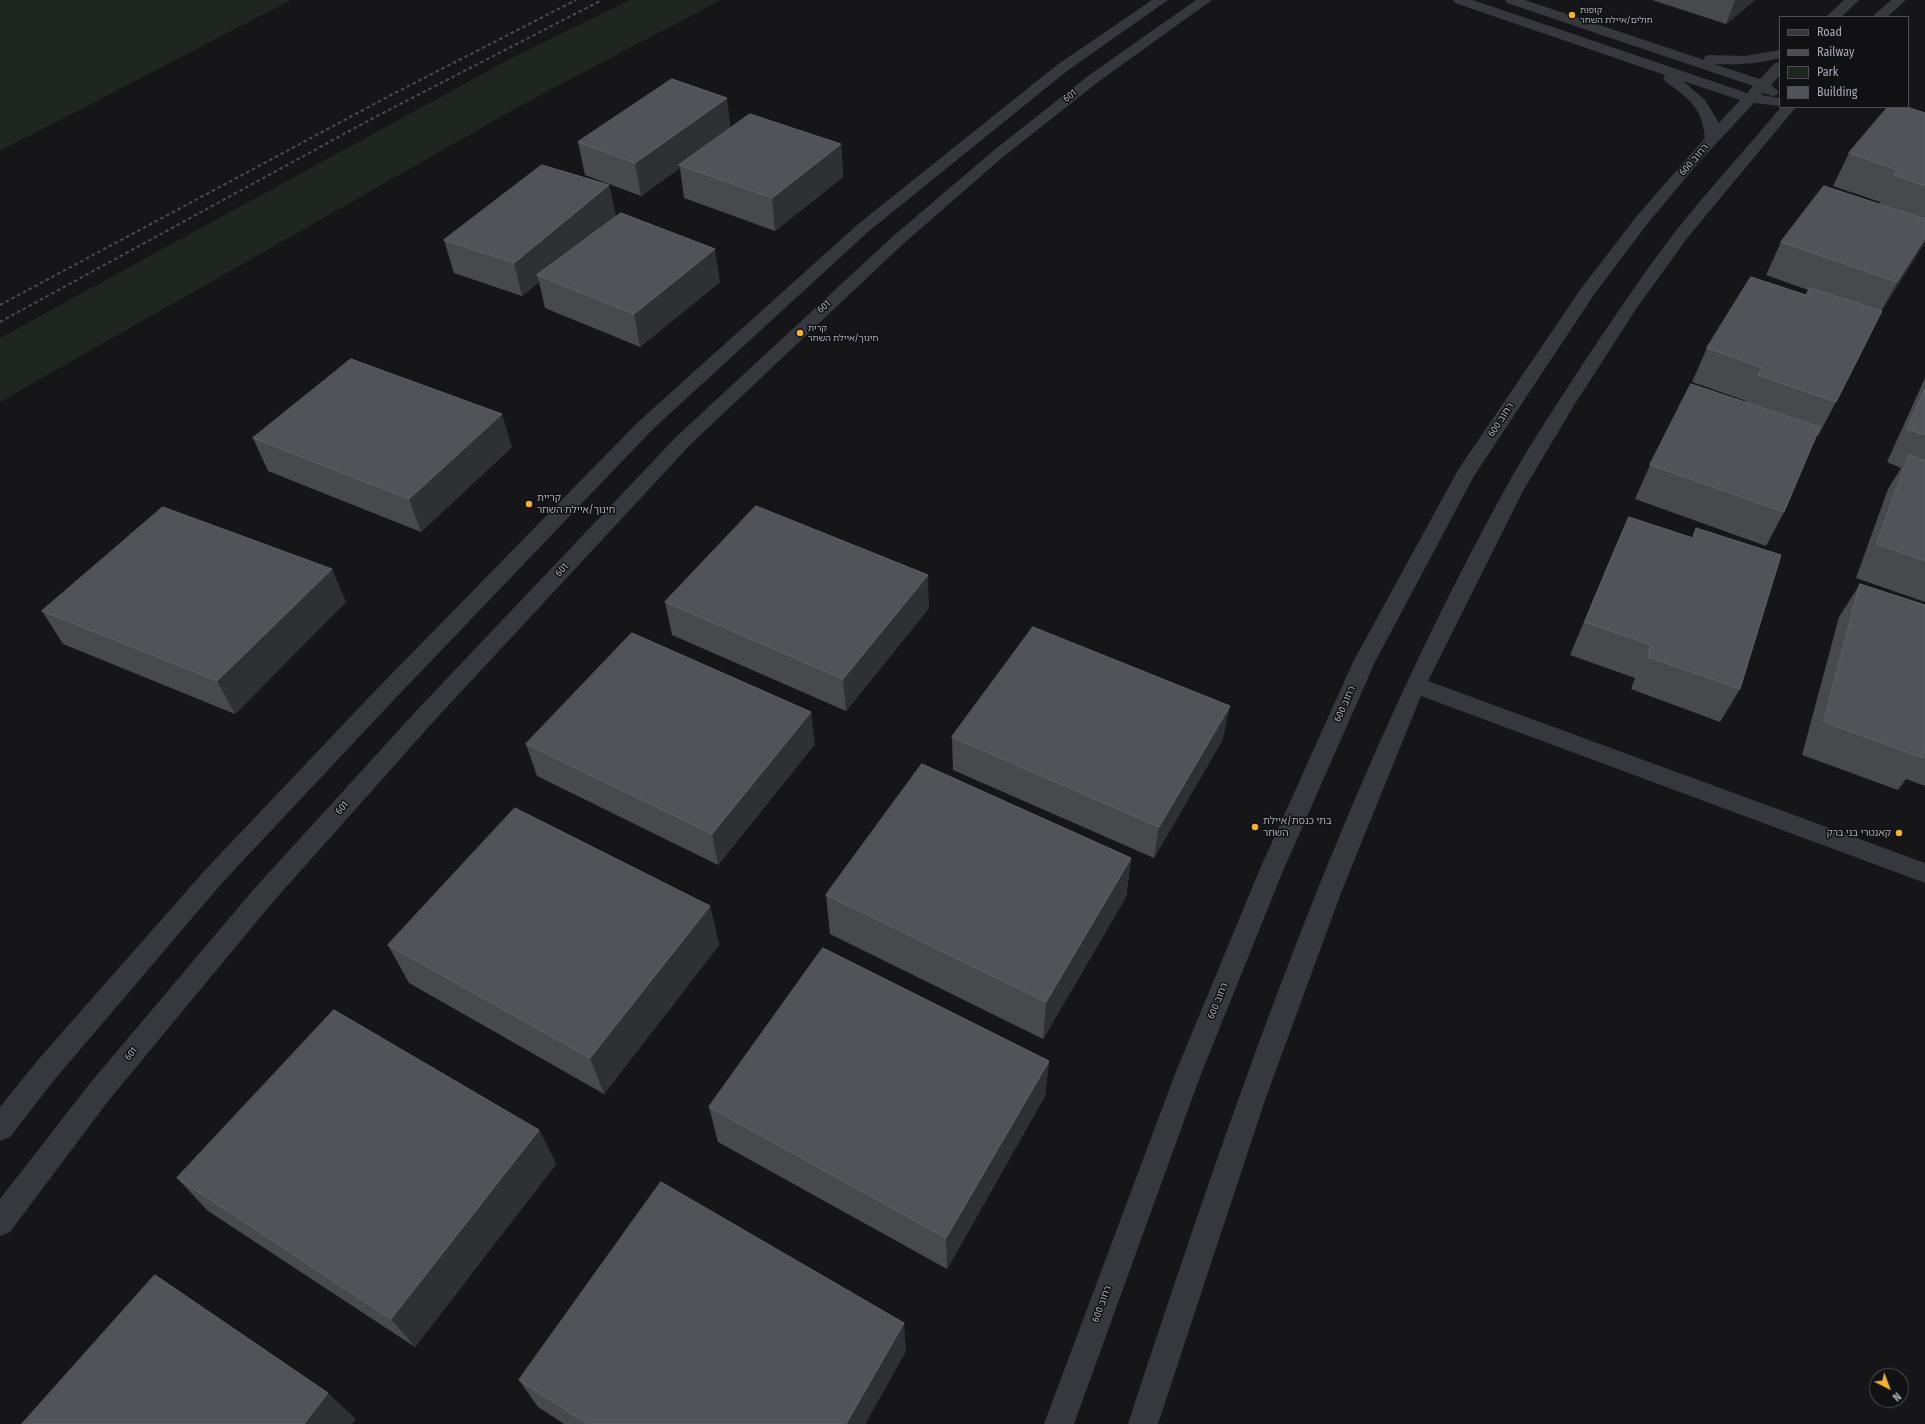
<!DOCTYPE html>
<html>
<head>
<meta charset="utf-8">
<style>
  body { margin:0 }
  #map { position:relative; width:1925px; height:1424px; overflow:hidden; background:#161618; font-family:"Fira Sans Condensed",sans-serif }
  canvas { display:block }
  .legend { position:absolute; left:1779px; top:16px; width:130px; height:92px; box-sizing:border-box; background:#111113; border:1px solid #4d4f55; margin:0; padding:5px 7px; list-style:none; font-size:12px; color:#a8adb8 }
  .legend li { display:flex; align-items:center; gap:8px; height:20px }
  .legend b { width:20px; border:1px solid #4d4f55 }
  .north { position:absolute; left:1869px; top:1368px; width:40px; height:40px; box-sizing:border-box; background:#111113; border:1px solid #4d4f55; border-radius:50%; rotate:138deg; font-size:11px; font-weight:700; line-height:16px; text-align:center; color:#a8adb8 }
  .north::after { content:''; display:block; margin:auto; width:14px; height:18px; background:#f2b134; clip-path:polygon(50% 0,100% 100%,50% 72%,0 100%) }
</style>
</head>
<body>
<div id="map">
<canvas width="1925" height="1424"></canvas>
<ul class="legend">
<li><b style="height:5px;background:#37383d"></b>Road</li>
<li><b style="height:5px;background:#4a4c52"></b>Railway</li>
<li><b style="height:11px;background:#1e261f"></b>Park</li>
<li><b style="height:11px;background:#525359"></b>Building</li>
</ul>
<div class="north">N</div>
</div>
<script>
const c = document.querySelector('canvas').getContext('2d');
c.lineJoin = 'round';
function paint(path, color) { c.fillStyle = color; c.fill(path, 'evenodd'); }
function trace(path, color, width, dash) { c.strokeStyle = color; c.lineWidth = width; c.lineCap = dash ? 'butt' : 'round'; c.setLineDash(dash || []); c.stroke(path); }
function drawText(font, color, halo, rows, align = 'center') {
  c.font = font + ' "Fira Sans Condensed","Noto Sans Hebrew",sans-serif'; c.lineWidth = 3; c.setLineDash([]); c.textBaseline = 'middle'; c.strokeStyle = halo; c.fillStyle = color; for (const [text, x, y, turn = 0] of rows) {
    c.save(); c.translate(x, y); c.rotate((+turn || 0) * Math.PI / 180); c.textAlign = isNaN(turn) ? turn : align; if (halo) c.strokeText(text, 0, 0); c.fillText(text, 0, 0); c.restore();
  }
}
paint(new Path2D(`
  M0,0H291L0,151Z
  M630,0H721L527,102L0,402V338L508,60Z`), '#1e261f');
paint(new Path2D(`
  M1152,0H1168L1067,71L869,231L652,430L389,705L222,883L55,1079L10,1137L0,1141V1107L37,1061L206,869L373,693L638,422L857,225L1057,65Z
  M1196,0H1212L1098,82L1003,157L903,244L691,444L433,722L272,903L109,1100L10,1232L0,1236V1199L91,1082L254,889L417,710L677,436L891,238L993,151L1088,76Z
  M1453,0H1473L1747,93L1753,86L1507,3L1505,0H1525L1704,60L1705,56L1710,55L1745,56L1780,50V58C1759,64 1737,65 1714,64L1760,79L1775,63L1780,62V75L1771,85L1779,92L1777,95L1772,96L1763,93L1761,95L1780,98V106L1754,103L1699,162L1648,223L1593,296L1474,476L1375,662L1283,871L1201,1074L1074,1424H1044L1175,1074L1259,871L1353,662L1458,470L1580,290L1636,217L1705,138C1702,107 1689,99 1665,81L1663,78L1665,75L1455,3ZM1683,81L1740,100L1719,123L1705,100Z
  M1844,0H1859L1841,17H1826Z
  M1891,0H1906L1887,17H1872Z
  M1781,107H1796L1688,237L1636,309L1573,407L1523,491L1428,681L1925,863V883L1421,696L1341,893L1265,1100L1158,1424H1128C1232,1109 1342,784 1503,493C1524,454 1549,416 1573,379C1606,329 1639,279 1675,232C1709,189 1746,149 1781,107Z`), '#37383d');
trace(new Path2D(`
  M0,305L391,95L576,0
  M0,322L375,117L602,0`), '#4a4c52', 2, [3.5, 3]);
paint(new Path2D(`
  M1652,0H1755L1726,24Z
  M1925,113V242L1917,255L1881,311L1836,402L1818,436L1816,435L1784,512L1766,546L1635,499L1650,465L1745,402L1746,401L1692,382L1707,348L1806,295L1808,290L1766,275L1781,242L1879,204L1880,202L1833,186L1849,153Z
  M731,128L841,144L843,177L775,231L684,198L680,168L641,196L585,175L578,142Z
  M609,185L616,217L720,282L640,347L545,308L539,282L522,296L454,273L444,240Z
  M1925,378V602L1856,578L1888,489L1901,468L1887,462Z
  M253,438L512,447L421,532L268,471Z
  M1629,517L1692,538L1696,528L1740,689L1720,722L1631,689L1635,678L1570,655L1614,550Z
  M1860,584L1925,605V786L1906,779L1898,790L1802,755L1839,617Z
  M346,602L235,714L63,644L42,611Z
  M665,602L929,608L846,711L672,635Z
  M952,737L1223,739L1154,858L953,770Z
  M526,744H815L718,865L537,776Z
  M1131,858L1126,897L1043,1039L830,934L826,895Z
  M710,906L719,945L604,1094L409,983L388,945Z
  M1049,1061L1045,1096L947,1269L718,1142L709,1107Z
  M539,1130L556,1164L415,1347L208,1211L177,1178Z
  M906,1351L865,1424H564L538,1407L519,1380Z`), '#47494d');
paint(new Path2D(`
  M1735,0H1755L1726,24Z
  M727,98L731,130L679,165L680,168L641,196L635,163Z
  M841,144L843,177L775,231L772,198Z
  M609,185L616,218L537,275L539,282L522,296L514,263Z
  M1925,238V242L1917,255L1879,315L1897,282Z
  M715,249L720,282L640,347L634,314Z
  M502,414L512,447L421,532L409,499Z
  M332,569L346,602L235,714L217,681Z
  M928,575L929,608L846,711L843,679Z
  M1230,706L1223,739L1154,858L1159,827Z
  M811,712L815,744L718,865L712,834Z
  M1131,858L1126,897L1043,1039L1046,1002Z
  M710,906L719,945L604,1094L590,1058Z
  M1049,1061L1045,1096L947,1269L946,1238Z
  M539,1130L556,1164L415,1347L391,1319Z
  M904,1323L906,1351L865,1424H846Z
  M328,1393L356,1419L352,1424H304Z`), '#2f3033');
const building = new Path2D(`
  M672,79L727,98L635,163L578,142Z
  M1888,107H1907L1925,113V186L1894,175L1897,170L1849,153Z
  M750,114L841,144L772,198L679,165Z
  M542,165L609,185L514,263L444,240Z
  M1824,186L1925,219V238L1897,282L1781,242Z
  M621,213L715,249L634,314L537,275Z
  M1751,277L1806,295L1810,288L1882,311L1836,402L1758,375L1763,368L1707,348Z
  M351,359L502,414L409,499L253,438Z
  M1691,384L1820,427L1784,512L1650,465Z
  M1925,389V435L1907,429Z
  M1909,455L1925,461V561L1877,544Z
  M756,506L928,575L843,679L665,602Z
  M163,507L332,569L217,681L42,611Z
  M1629,517L1693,538L1696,528L1781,555L1740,689L1648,657L1651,645L1585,622Z
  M1860,584L1925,605V748L1923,758L1824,722Z
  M1033,627L1230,706L1159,827L952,737Z
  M632,633L811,712L712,834L526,744Z
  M922,764L1131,858L1046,1002L826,895Z
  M515,808L710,906L590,1058L388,945Z
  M823,948L1049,1061L946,1238L709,1107Z
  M334,1010L539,1130L391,1319L177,1178Z
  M661,1182L904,1323L846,1424H587L519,1380Z
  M155,1275L328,1393L304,1424H22Z`);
paint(building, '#525359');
trace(building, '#5f6168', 1);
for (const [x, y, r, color] of [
  [1572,15,4,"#f2b134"],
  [800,333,4,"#f2b134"],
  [529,504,4,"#f2b134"],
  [1255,827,4,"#f2b134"],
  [1899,833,4,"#f2b134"]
]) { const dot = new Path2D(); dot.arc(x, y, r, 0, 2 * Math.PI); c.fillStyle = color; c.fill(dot); trace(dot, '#111113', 1.5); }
drawText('9px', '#a8adb8', '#111113', [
  ["קופות",1580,10],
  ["חולים/איילת השחר",1580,20],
  ["קרית",808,328],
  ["חינוך/איילת השחר",808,338]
], 'left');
drawText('10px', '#a8adb8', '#111113', [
  ["601",1070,96,-38],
  ["רחוב 600",1694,160,-49],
  ["601",824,307,-42],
  ["רחוב 600",1501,420,-57],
  ["601",562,570,-47],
  ["רחוב 600",1345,704,-66],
  ["601",342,808,-48],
  ["רחוב 600",1218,1001,-68],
  ["601",131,1054,-50],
  ["רחוב 600",1102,1304,-70]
]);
drawText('10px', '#a8adb8', '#111113', [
  ["קריית",537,498],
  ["חינוך/איילת השחר",537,510],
  ["בתי כנסת/איילת",1263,821],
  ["השחר",1263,833],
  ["קאנטרי בני ברק",1891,833,"right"]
], 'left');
</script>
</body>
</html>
